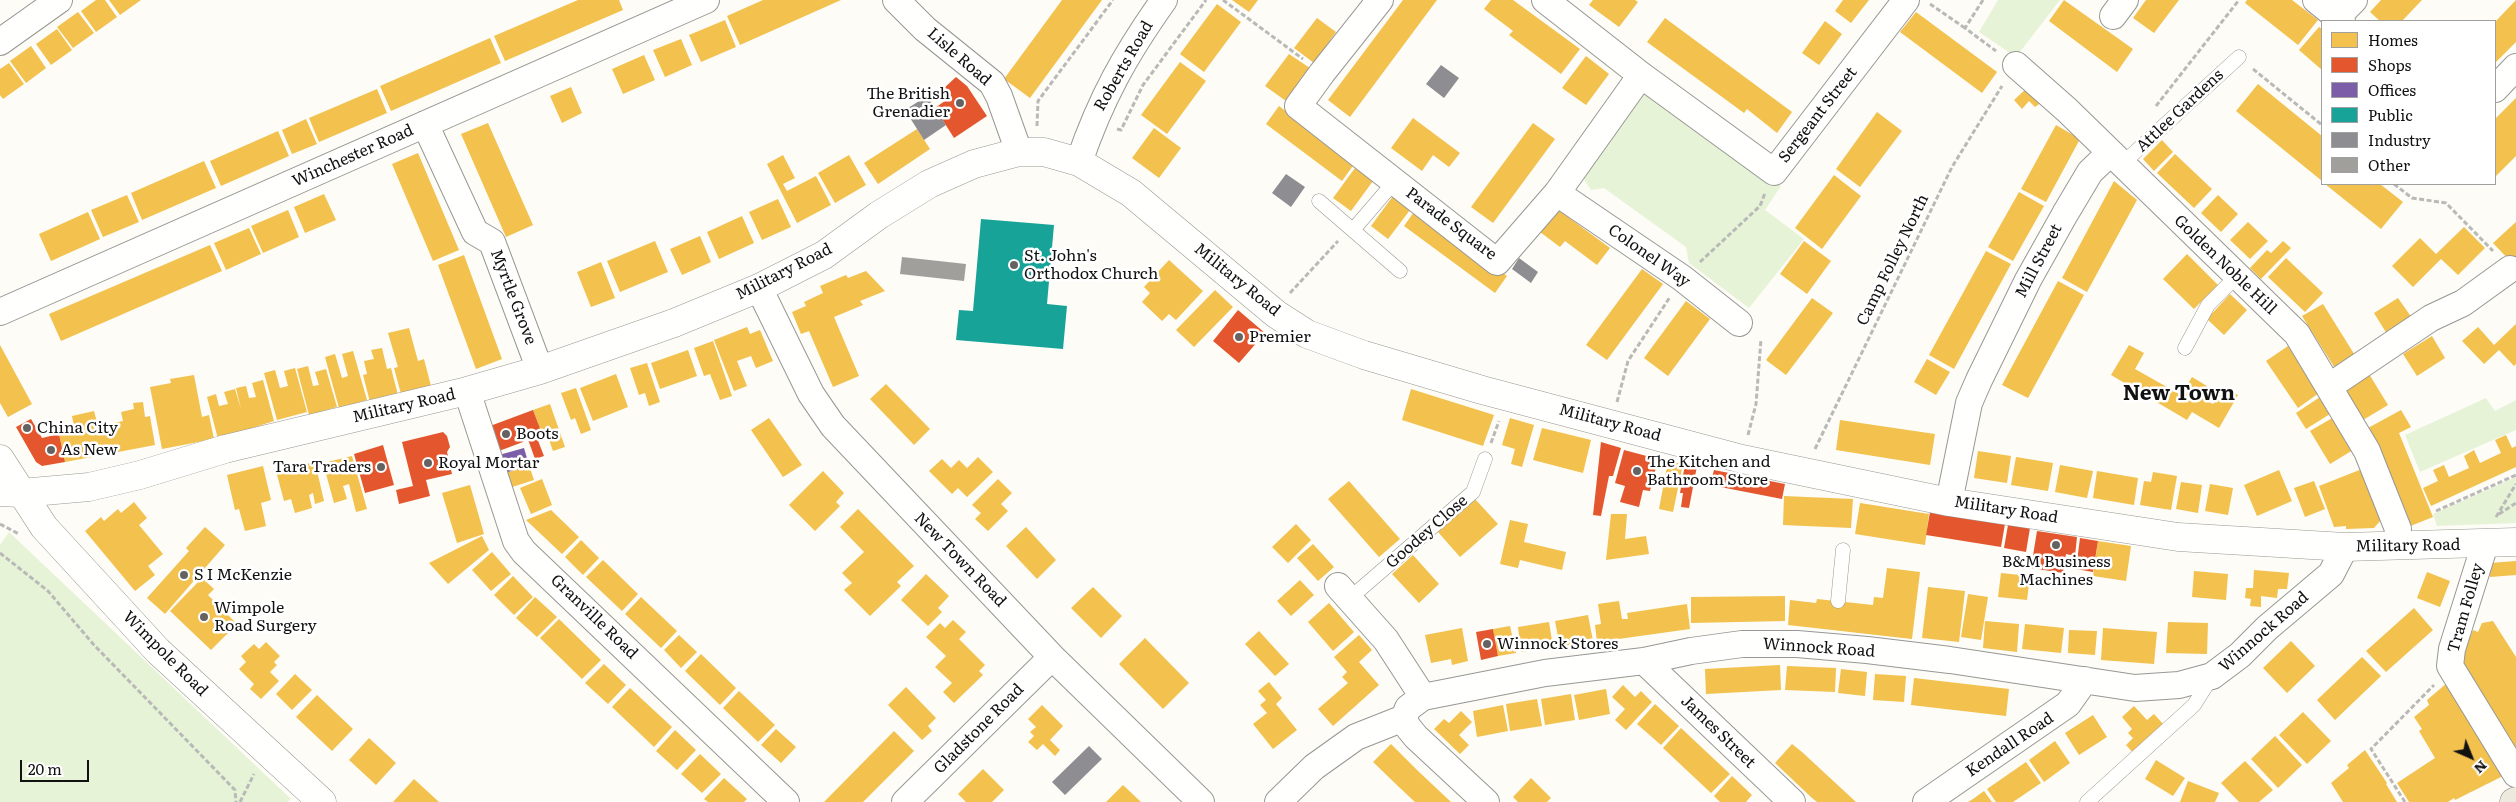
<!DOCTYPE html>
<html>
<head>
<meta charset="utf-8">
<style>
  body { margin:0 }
  #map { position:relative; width:2516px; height:802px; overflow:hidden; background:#fdfcf7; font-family:Literata,serif }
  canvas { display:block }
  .legend { position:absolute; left:2321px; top:20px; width:175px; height:165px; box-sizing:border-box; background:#fff; border:1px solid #a0a0a0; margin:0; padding:6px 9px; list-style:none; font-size:15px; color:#111 }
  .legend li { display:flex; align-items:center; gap:10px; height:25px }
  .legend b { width:25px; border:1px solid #a0a0a0 }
  .north { position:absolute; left:2446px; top:732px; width:50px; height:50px; -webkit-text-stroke:4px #fff; paint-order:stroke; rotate:136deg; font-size:14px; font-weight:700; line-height:20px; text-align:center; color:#111 }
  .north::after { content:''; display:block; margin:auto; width:18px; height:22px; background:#111; clip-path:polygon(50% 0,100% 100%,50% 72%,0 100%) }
  .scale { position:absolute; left:20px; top:760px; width:69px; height:22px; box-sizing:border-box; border:2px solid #111; border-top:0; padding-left:6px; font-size:15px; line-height:18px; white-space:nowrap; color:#111; -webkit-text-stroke:4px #fff; paint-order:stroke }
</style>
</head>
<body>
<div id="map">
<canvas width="2516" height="802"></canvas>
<ul class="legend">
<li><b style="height:14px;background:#f2c14e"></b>Homes</li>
<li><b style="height:14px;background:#e4572e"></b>Shops</li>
<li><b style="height:14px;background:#7b5ea7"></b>Offices</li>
<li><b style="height:14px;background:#17a398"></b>Public</li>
<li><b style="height:14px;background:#8d8d92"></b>Industry</li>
<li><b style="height:14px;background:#a19f9c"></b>Other</li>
</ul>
<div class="north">N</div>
<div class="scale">20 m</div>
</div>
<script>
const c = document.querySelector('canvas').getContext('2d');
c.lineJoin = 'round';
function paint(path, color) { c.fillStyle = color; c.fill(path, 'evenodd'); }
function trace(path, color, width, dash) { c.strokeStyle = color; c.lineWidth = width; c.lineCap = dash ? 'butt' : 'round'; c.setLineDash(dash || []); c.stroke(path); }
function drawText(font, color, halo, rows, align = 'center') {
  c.font = font + ' Literata,serif'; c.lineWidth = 5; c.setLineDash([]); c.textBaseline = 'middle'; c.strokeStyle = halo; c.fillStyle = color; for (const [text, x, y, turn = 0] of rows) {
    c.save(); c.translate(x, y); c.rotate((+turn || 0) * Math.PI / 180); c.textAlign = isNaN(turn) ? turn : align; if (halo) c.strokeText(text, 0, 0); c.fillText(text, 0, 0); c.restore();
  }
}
paint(new Path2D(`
  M1998,0H2060L2016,57L1979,32Z
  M1655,92L1781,186L1765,210L1804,239L1749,308L1689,263L1686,247L1604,188L1591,190L1583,178L1639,94Z
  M2486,398L2495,411L2516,400V430L2420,472L2405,435Z
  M2516,477V523L2437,526L2433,514Z
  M9,532L291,799L287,802H0V545Z`), '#e7f3d7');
paint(new Path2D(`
  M96,0H105L117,17L96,32L81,11Z
  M109,0H141L120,15Z
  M578,0H619L623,10L505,61L494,36Z
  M763,0H841L740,45L727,16Z
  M1062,0H1102L1030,98L1004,79Z
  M1232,0H1258L1249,12Z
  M1403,0H1437L1350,117L1328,100Z
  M1491,0H1513L1580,49L1561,74L1509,35L1513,31L1484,9Z
  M1593,0H1635L1638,2L1619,27L1589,5Z
  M1843,0H1869L1851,23L1835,11Z
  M2064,0L2133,49L2117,72L2049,21Z
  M2146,0H2179L2154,33L2133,18Z
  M2247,0H2292L2318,20L2298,45L2245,3Z
  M2381,0H2422L2402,21H2380L2370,12Z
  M2516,0V42L2495,63V22Z
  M1217,4L1241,22L1204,72L1180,54Z
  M78,12L94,33L73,48L57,27Z
  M1916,12L1997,72L1982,93L1900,32Z
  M1317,18L1336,32L1314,63L1294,48Z
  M1665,18L1792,112L1777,133L1747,109L1744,113L1647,42Z
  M725,20L736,47L701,62L689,35Z
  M1825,21L1842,34L1819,65L1802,53Z
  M2319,27L2322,29V70L2299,50Z
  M57,29L72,50L51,65L36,44Z
  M490,38L501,63L391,111L380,86Z
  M681,39L692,65L665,77L653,50Z
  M31,46L46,68L26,83L10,61Z
  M1289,54L1310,68L1286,101L1265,86Z
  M644,55L655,80L623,94L612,69Z
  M1586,56L1609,74L1586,105L1562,88Z
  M1180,62L1206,81L1167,134L1141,115Z
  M9,63L24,84L3,99L0,95V69Z
  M2258,84L2322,136V181L2236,111Z
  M571,87L582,113L562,123L550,96Z
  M2028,87L2042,102L2035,107L2029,101L2022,109L2014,100Z
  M377,89L387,113L319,142L309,118Z
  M2516,98V156L2495,177V119Z
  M1279,106L1355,163L1342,181L1266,124Z
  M1877,112L1902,131L1860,187L1836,169Z
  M1413,118L1460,153L1449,167L1433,155L1422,171L1391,148Z
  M306,119L317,144L292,154L282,130Z
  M488,123L533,225L506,237L461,134Z
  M1533,123L1555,139L1493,223L1471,207Z
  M2056,125L2080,139L2046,202L2021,189Z
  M1154,128L1181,148L1159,178L1132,158Z
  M917,129L930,149L878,184L864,163Z
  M278,131L289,156L221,186L210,161Z
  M2162,140L2173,152L2154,171L2143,159Z
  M418,153L459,250L433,261L392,164Z
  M2175,154L2212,189L2194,208L2157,173Z
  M783,155L795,178L783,184L787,191L816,176L831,205L797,223L767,164Z
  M849,155L866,185L835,203L818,173Z
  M204,161L216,188L142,220L131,193Z
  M1355,168L1373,181L1351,211L1333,198Z
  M1834,175L1861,196L1822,249L1795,228Z
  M2114,181L2137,200L2087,292L2062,278Z
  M2325,184H2380L2403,202L2381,229Z
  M2019,192L2044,206L2013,261L1988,247Z
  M324,194L336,220L305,233L294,207Z
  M127,195L139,222L103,237L91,210Z
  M2218,195L2238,214L2221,232L2201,213Z
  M1393,196L1410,210L1388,239L1371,226Z
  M778,199L791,227L762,240L749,212Z
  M1416,209L1507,276L1495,293L1404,226Z
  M1557,209L1610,248L1597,265L1565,241L1560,247L1540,232Z
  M288,210L299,237L263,253L251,226Z
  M88,212L100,239L51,261L39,234Z
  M742,216L754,243L719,259L707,232Z
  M2248,222L2268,241L2250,259L2230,240Z
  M2516,222V259L2512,263L2493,243Z
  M2464,227L2485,248L2458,275L2441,259L2413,287L2392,266L2420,238L2436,254Z
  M249,228L261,254L226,270L214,243Z
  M700,236L711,262L682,275L670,249Z
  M655,241L668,272L620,292L607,261Z
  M1804,241L1831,261L1807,294L1780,274Z
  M2283,241L2291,248L2261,279L2250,268L2267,250L2271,253Z
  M210,245L222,271L61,341L49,314Z
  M1986,251L2011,264L1954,369L1929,355Z
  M2187,254L2218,285L2194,309L2163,279Z
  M464,255L502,359L476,369L438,265Z
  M2286,258L2323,293L2305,312L2268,277Z
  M1169,260L1203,291L1176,320L1169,314L1162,321L1142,302L1150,293L1144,287Z
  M601,262L615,298L591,307L577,272Z
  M1642,269L1663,284L1607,360L1586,345Z
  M866,271L885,291L860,301L863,305L834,317L859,376L833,387L809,331L801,334L792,312L806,306L804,302L823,293L820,286L846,275L848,278Z
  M2058,281L2084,295L2028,398L2002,385Z
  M1215,290L1233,307L1194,347L1176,330Z
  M2230,294L2247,310L2224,335L2207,319Z
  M1812,298L1833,313L1786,375L1766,360Z
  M2398,298L2412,318L2387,334L2374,313Z
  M1686,301L1710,319L1668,376L1644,358Z
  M2323,304L2356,357L2336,370L2302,316Z
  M2516,324V364L2514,366L2499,350L2484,364L2462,341L2478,327L2494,345Z
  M747,327L750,334L760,330L773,361L756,368L751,356L737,361L747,386L734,391L714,340Z
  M409,328L418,361L424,359L431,386L401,394L394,368L398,367L388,333Z
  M2432,336L2445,358L2417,376L2403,354Z
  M713,341L732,396L720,400L710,374L704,376L694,348Z
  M0,345L32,404L8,417L0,403Z
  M2129,345L2144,353L2135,369L2181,395L2192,377L2207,386L2200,397L2213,404L2224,387L2238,395L2219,428L2192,412L2187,420L2111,375Z
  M2288,346L2319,393L2298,408L2266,361Z
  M382,348L387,369L391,368L398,395L370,402L363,375L367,374L364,361L374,359L371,350Z
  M688,350L697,376L660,389L651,363Z
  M353,351L367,400L339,408L325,357L335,354L342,378L348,376L342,354Z
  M1927,359L1950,372L1936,395L1914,382Z
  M647,363L660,402L649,406L645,393L639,395L630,368Z
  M308,366L313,386L319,385L315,372L326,369L337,407L309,415L297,369Z
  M295,368L307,412L277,420L264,373L275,370L280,388L288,386L284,371Z
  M616,374L628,407L593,421L580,388Z
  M2369,374L2388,405L2363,420L2345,389Z
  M194,375L202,417L209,415L214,439L162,449L150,387L171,383L170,379Z
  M263,380L274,421L218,439L207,397L216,394L219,406L228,404L224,392L235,389L241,409L236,388L246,386L249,398L256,397L252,383Z
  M886,384L930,429L914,445L870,399Z
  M576,388L591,430L581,434L575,418L571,420L561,393Z
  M1411,389L1494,415L1483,446L1402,420Z
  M2320,397L2330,414L2306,429L2296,413Z
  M143,402L145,417L150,416L155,445L65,462L59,434L75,431L72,416L94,411L98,426L123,421L121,412L134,409L133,403Z
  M550,404L565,447L553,451L547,434L543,436L533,410Z
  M2401,410L2411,427L2399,433L2433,517L2408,527L2368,428Z
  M2334,417L2353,450L2330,464L2310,431Z
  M769,418L802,465L783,477L751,430Z
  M1510,418L1534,425L1522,467L1511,464L1515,449L1502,445Z
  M1840,420L1935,434L1930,465L1836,450Z
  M1542,428L1591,440L1583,473L1533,460Z
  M2506,435L2512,448L2516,446V467L2431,506L2423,488L2438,481L2433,470L2444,465L2449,477L2469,468L2464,456L2474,450L2480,463L2499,454L2501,453L2495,440Z
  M1978,451L2011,456L2007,483L1974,478Z
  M352,456L367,509L356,512L349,484L343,486L347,499L334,503L323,463Z
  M978,457L993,472L967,497L958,488L952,494L929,471L942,459L951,468L959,460L967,468Z
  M2016,457L2053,463L2048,491L2011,485Z
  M1668,461L1683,464L1673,512L1659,509Z
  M315,462L324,501L315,504L313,493L309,495L312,508L295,513L291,499L284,501L276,471Z
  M529,465L534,480L509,488L505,473Z
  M2060,465L2093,471L2087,498L2055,492Z
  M263,466L271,500L261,503L266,526L245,531L239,509L235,510L227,475Z
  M2362,469L2381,520L2374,528L2346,529V526L2334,527L2319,486Z
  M2279,470L2292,501L2257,516L2244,485Z
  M823,471L844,493L836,502L840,506L815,531L789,505Z
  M2097,471L2138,478L2134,505L2093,498Z
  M2153,472L2177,476L2171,510L2140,505L2144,481L2151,482Z
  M542,479L552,505L531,514L520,488Z
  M998,479L1012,493L1001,504L1008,511L988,531L975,519L981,513L972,505Z
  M1349,481L1400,539L1379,557L1328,499Z
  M2314,481L2325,509L2305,517L2294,488Z
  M2181,482L2202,485L2198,513L2176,509Z
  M2210,484L2233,488L2228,515L2205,511Z
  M470,485L484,534L457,543L442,493Z
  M1784,496L1853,499L1851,528L1783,525Z
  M1475,499L1498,524L1460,557L1438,532Z
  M134,502L147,518L139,525L163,554L148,566L155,575L135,591L85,531L101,517L104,521L118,509L121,513Z
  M1860,503L1929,514L1925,545L1855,534Z
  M858,509L914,566L897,582L901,586L870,616L844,590L852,583L842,573L864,552L840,527Z
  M551,510L579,537L562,554L526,520Z
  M1611,514H1627L1625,539L1646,536L1649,554L1606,560Z
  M1510,520L1528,524L1524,542L1566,552L1562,570L1520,560L1518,568L1500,564Z
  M1296,524L1311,540L1288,563L1272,547Z
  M205,527L225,545L165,614L147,598L189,551L186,548Z
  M1026,527L1056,560L1037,579L1006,546Z
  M482,536L489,550L448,584L429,563Z
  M581,540L599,558L583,575L565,557Z
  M2098,541L2131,546L2126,581L2093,576Z
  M1313,544L1334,567L1318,581L1297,558Z
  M492,552L511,574L491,591L472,570Z
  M1413,555L1439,584L1419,603L1392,574Z
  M603,560L638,594L622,611L586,577Z
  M2516,561V575L2490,577V563Z
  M1887,568L1920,572L1912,639L1788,625L1790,600L1816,603L1817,599L1873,605L1874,597L1883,598Z
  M2254,570L2289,573L2287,589H2278L2277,598L2261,596V607L2250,606L2251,599L2245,598L2246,588H2253Z
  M2194,571L2228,574L2226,600L2192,597Z
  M2427,572L2450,581L2440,607L2417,598Z
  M2001,573L2030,576L2027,600L1998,597Z
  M926,574L949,596L938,608L942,612L928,626L901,600Z
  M513,576L533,597L514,615L494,595Z
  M202,578L214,589L208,595L237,624L211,650L170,611Z
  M1300,580L1314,595L1291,616L1277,601Z
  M1093,587L1122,616L1101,638L1071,608Z
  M1928,587L1965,591L1959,642L1922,638Z
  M1968,594L1988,597L1981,640L1961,637Z
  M1785,596V621L1691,623V597Z
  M535,597L557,617L537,637L516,618Z
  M641,597L677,631L661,648L625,614Z
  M1619,601L1622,619H1628L1627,613L1687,604L1690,629L1597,642L1595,625L1601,624L1598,604Z
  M1329,603L1354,632L1333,651L1308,622Z
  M2414,608L2433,630L2386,672L2366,651Z
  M1588,615L1593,641L1560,647L1555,621Z
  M559,619L601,660L582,679L540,638Z
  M953,620L966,632L959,639L985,665L979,671L983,675L954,703L943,692L952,683L935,667L946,656L926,637L940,623L945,628Z
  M1985,621L2019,624L2017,652L1983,648Z
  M2493,621L2516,657V758L2461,666V658L2473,630L2478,632L2482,623Z
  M1549,622L1553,647L1521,652L1518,627Z
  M2168,622L2208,623L2207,654L2166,653Z
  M2025,624L2064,628L2061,653L2022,649Z
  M1510,626L1516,653L1498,656L1493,629Z
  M1462,628L1468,661L1452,665L1451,659L1431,663L1425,635Z
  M2103,628L2157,632L2154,664L2101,660Z
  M2069,630L2097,631L2095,655L2068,653Z
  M1259,631L1289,664L1275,676L1245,644Z
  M679,635L697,652L681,668L664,650Z
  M1359,635L1372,650L1359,662L1379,685L1333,726L1318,709L1348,683L1342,677L1347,672L1334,657Z
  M1145,638L1189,683L1163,709L1119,664Z
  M2291,641L2315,666L2287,693L2263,668Z
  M266,642L280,656L274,662L277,665L270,672L279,681L261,699L250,689L254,684L239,669L246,662L241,656L254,644L259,649Z
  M701,654L736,688L720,705L685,671Z
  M2362,657L2381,676L2335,720L2317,700Z
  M604,664L626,685L608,704L585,683Z
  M1780,665L1781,690L1706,694L1705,669Z
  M1787,666L1836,668L1835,692L1785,690Z
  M1841,669L1867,672L1865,696L1838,693Z
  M295,674L312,690L292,710L276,694Z
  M1875,674L1906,676L1904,702L1873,700Z
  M1914,678L2009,689L2006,716L1911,705Z
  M1269,682L1282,698L1276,704L1297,730L1273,749L1253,724L1267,713L1260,705L1266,700L1258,691Z
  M2447,683L2503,776L2455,800L2454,798L2448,802H2409L2397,783L2435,758L2419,731L2422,729L2414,717L2429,705L2427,700Z
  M1623,685L1635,697L1641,691L1652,702L1626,730L1615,720L1625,709L1612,697Z
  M906,687L936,718L928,726L932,731L922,740L888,705Z
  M630,688L672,727L654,747L612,707Z
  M1606,689L1610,714L1579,720L1574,695Z
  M739,691L775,725L758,742L723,708Z
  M1571,694L1575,720L1545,725L1541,699Z
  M317,695L353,729L332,751L296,717Z
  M1537,699L1542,726L1510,731L1506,704Z
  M1655,704L1679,726L1661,745L1637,724Z
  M1042,705L1063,726L1050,740L1060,750L1055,756L1043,744L1037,750L1028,742L1034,736L1030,732L1036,727L1028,719Z
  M1503,705L1508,731L1477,737L1473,711Z
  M2134,706L2147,720L2154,714L2164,725L2133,753L2126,745L2133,738L2128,733L2132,729L2122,717Z
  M1461,711L1472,722L1459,735L1469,745L1460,754L1434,729L1444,719L1449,723Z
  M2303,712L2331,741L2307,764L2279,735Z
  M2093,715L2107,737L2079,755L2065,733Z
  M1681,728L1730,774L1711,793L1663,748Z
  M776,729L796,747L781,763L761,745Z
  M675,730L696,750L677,770L656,751Z
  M894,731L914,751L863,802H824Z
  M2275,736L2302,765L2278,788L2251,759Z
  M369,738L396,763L376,785L349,760Z
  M2055,741L2070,763L2044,782L2029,760Z
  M1391,744L1417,770L1451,802H1415L1400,788L1373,762Z
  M1792,744L1802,752L1856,802H1817L1812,798L1775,763Z
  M2365,750L2387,783L2386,784L2397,802H2343L2331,783L2349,768L2347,765Z
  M700,754L721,774L702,793L681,774Z
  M2156,760L2185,778L2173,796L2145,779Z
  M2245,761L2273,790L2259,802H2239L2221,783Z
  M2026,762L2041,783L2013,802H1996L1987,789Z
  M983,769L1004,790L992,802H966L958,794Z
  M1732,776L1752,795L1746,802H1720L1714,796Z
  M724,778L747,799L744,802H708L704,799Z
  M1531,778L1551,798L1547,802H1518L1513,797Z
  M414,779L426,790L439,802H393Z
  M2188,781L2219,793L2215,802H2180Z
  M1123,785L1141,802H1106Z
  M1984,791L1992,802H1968L1973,799Z`), '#f2c14e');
paint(new Path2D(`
  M956,77L967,86L987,116L954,138L935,108L949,98L943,89Z
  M1238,310L1265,333L1239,363L1213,341Z
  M533,410L543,436L537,438L544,456L535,459L525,431L519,433L523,442L499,451L490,426Z
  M31,419L42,438L59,434L65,462L42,466L36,462L16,427Z
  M443,432L447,436L450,447L447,452L452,474L426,480L430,496L399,504L396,490L413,486L402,442Z
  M1601,442L1621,448L1613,476H1609L1601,516L1593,515Z
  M383,445L394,485L365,493L354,454Z
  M1624,450L1658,459L1650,491L1643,490L1639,507L1620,502L1625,486L1615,483Z
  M1685,464L1697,466L1689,508L1681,507L1683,493H1680Z
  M1714,470L1785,484L1782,499L1710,485Z
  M1930,512L2005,524L2001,547L1926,535Z
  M2008,525L2030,528L2026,552L2004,548Z
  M2037,531L2077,537L2075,556L2066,554L2063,573L2031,568Z
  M2080,538L2098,541L2093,572L2076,569Z
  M1493,629L1498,656L1481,660L1476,632Z`), '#e4572e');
paint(new Path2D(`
  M524,448L529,465L505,473L499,455Z`), '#7b5ea7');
paint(new Path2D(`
  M981,219L1054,225L1047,304L1067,306L1063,349L956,340L959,310L973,311Z`), '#17a398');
paint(new Path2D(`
  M1441,65L1459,78L1444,98L1426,84Z
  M927,96L946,125L924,140L905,110Z
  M1286,174L1305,187L1291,207L1272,193Z
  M1519,258L1538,272L1531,283L1512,269Z
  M1089,746L1102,759L1065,795L1052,782Z`), '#8d8d92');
paint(new Path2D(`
  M902,257L966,264L964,281L900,274Z`), '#a19f9c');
const service = new Path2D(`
  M2122,164L2239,57
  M1319,201L1400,271
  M1353,230L1395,181
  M2185,348L2208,305L2237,276
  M1349,599L1473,492L1485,459
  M1838,601L1843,550
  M2087,802L2194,705L2211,678`);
const minor = new Path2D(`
  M896,0L925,29L992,83L999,96L1019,152
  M1380,0L1322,73L1298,106L1497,262L1557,193L1641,75
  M1545,0L1641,75L1774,172L1906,0
  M2316,0L2342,21
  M2113,16L2125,0
  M2337,17L2354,0
  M0,42L59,0
  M2016,65L2067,110L2297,334L2367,451L2398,529L2396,546
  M2495,89L2516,67
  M425,124L475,232L492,242L540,370
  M1079,162C1101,98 1125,55 1164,0
  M1557,193L1682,278L1739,323
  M759,288L811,394L833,426L1052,657L1201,802
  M0,312L706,0
  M2330,386L2431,318L2463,303L2510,269
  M467,391L516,541L524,552L786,802
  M1949,502L1969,403L1979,380L2028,280L2065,214L2090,172L2110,153
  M2485,544L2452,649L2450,666L2516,774
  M1338,586L1386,640L1423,697
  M1644,661L1792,802
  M1404,718L1407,726L1416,737L1486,802
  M905,802L1052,657
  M1278,802L1314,767L1356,737L1404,718L1408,708L1423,697L1545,673L1644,661L1691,651L1742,644H1797L1867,650L1950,660L2135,688L2179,685L2212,676L2240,655L2267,628L2331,574L2345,547
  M1926,802L2068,704L2085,680`);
const tertiary = new Path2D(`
  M0,459L44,527L158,651L322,802
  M0,492L21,493L89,487L140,475L225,449L467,391L540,370L674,323L759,288L824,255L879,215L929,184L974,164L1019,152H1044L1079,162L1131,193L1276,314L1307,334L1364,355L1482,390L1742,459L1949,502L2178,537L2345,547L2516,542`);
const primary = new Path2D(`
  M2514,802L2516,801`);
trace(service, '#979795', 15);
trace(minor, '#979795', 28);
trace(tertiary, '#979795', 29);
trace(primary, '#858482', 29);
trace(new Path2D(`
  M1223,0L1303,59
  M1983,0L1965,28L1996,51
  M1930,4L1965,28
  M2253,69L2322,125
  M2156,106L2239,0
  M1037,126L1038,101L1113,0
  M1117,129L1121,130L1143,85L1206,0
  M2394,184L2412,198L2446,203L2493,251
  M1700,262L1760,206L1765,193
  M1290,293L1338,241
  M1617,402L1628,361L1670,297
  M1748,435L1756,404L1761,339
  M1491,443L1499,421
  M1815,449L1952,167L2002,86
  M2436,511L2516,475
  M2499,514L2516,503
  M2496,517L2516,484
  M0,524L19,534
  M0,553L48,591L94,645L235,790L236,802
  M240,802L254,774
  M2405,802L2371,749L2434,685`), '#b9b9b8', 3, [5, 2.5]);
trace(service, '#fffffe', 14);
trace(minor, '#fffffe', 26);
trace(tertiary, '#fffffe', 28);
trace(primary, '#ede9dc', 28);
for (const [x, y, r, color] of [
  [960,103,5,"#646362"],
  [1014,265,5,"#646362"],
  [1239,337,5,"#646362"],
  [27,428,5,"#646362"],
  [506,434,5,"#646362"],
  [51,450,5,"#646362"],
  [428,463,5,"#646362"],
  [381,467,5,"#646362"],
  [1637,471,5,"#646362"],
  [2056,545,5,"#646362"],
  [184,575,5,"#646362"],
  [204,617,5,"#646362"],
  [1487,644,5,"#646362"]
]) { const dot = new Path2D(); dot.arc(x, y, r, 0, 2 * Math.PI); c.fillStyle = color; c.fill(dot); trace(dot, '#fff', 2); }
drawText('16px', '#111', '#fff', [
  ["Lisle Road",959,57,41],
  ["Roberts Road",1124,66,-60],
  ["Attlee Gardens",2180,111,-43],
  ["Sergeant Street",1818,115,-52],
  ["Winchester Road",353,156,-24],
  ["Parade Square",1451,224,37],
  ["Colonel Way",1649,256,35],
  ["Camp Folley North",1893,260,-64],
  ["Mill Street",2039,261,-62],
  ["Golden Noble Hill",2225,265,44],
  ["Military Road",784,272,-27],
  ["Military Road",1237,280,39],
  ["Myrtle Grove",513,297,69],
  ["Military Road",404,406,-13],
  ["Military Road",1610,423,15],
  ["Military Road",2006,510,9],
  ["Goodey Close",1427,532,-41],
  ["Military Road",2408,546,-1],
  ["New Town Road",960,560,46],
  ["Tram Folley",2466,608,-74],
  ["Granville Road",594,617,44],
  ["Winnock Road",2264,632,-41],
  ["Winnock Road",1819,648,4],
  ["Wimpole Road",165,654,45],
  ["Gladstone Road",979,729,-45],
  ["James Street",1718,732,44],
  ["Kendall Road",2010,745,-34]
]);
drawText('16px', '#111', '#fff', [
  ["The British",950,94,"right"],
  ["Grenadier",950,112,"right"],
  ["St. John's",1024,256],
  ["Orthodox Church",1024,274],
  ["Premier",1249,337],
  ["China City",37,428],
  ["Boots",516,434],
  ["As New",61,450],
  ["The Kitchen and",1647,462],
  ["Bathroom Store",1647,480],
  ["Royal Mortar",438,463],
  ["Tara Traders",371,467,"right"],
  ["B&M Business",2056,562,"center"],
  ["Machines",2056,580,"center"],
  ["S I McKenzie",194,575],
  ["Wimpole",214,608],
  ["Road Surgery",214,626],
  ["Winnock Stores",1497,644]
], 'left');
drawText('bold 21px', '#111', '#fff', [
  ["New Town",2179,394]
]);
</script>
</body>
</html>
